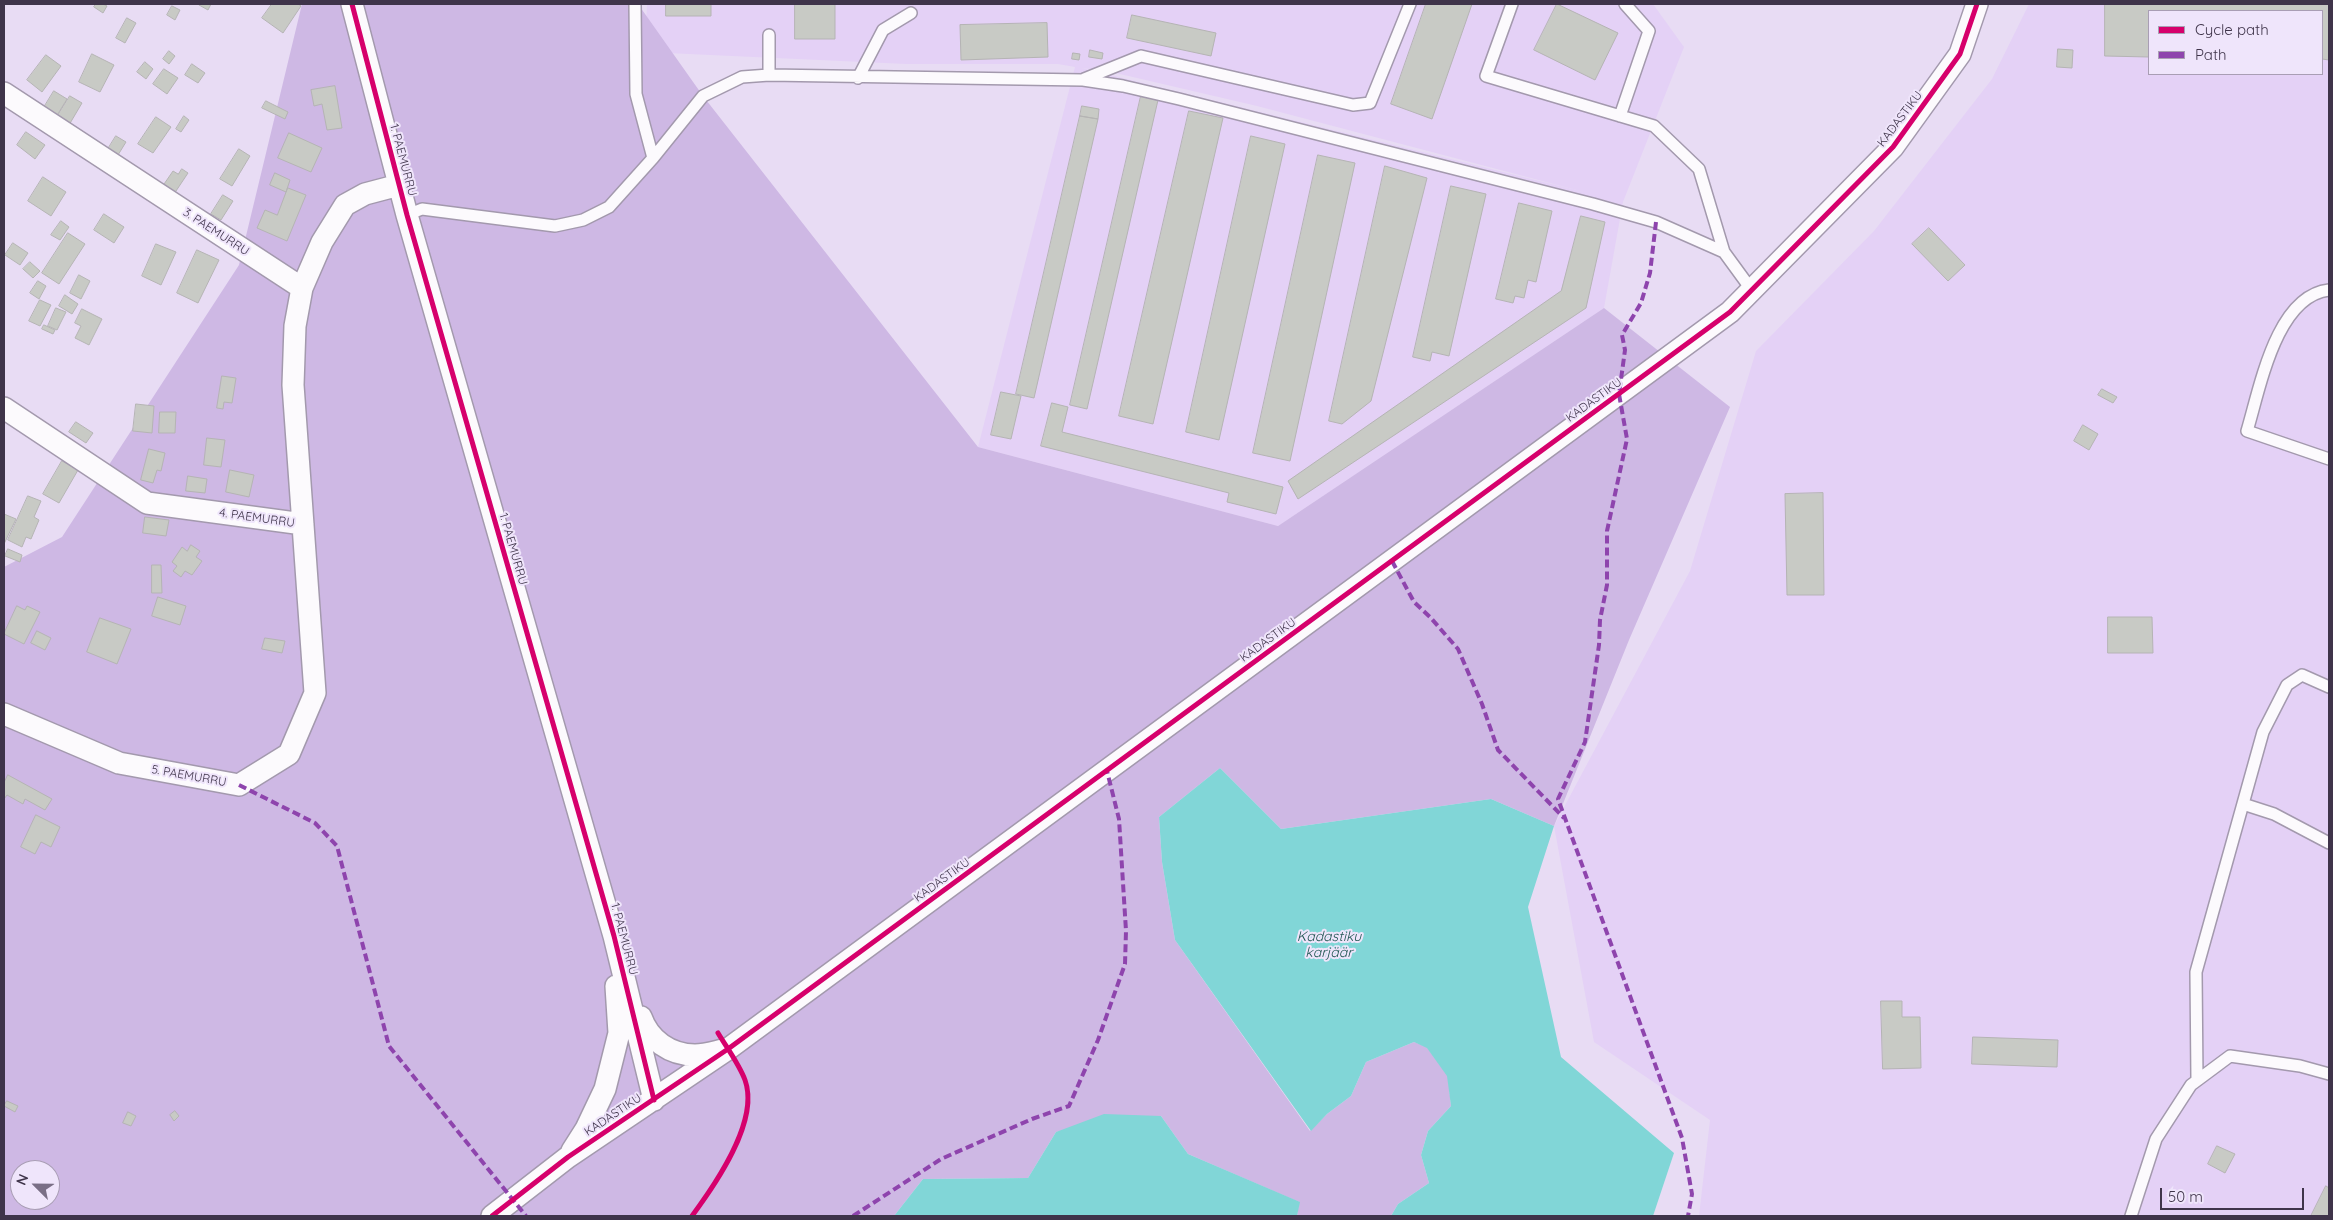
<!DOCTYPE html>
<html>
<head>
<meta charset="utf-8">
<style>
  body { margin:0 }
  #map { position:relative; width:2333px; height:1220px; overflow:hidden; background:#e8dcf4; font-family:Quicksand,sans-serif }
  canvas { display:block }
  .frame { position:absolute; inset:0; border:5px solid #3f344a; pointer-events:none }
  .legend { position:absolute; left:2148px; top:10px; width:175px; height:65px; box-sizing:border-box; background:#efe5fb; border:1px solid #a99eb4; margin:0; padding:6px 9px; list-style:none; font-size:15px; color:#3f344a }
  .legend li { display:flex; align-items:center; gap:10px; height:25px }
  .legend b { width:25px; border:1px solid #a99eb4 }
  .north { position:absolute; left:10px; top:1160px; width:50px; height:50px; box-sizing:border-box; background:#efe5fb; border:1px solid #a99eb4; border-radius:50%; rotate:293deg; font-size:14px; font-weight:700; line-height:20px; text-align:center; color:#3f344a }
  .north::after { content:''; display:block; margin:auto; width:18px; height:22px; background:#7a6f86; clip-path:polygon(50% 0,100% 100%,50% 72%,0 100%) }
  .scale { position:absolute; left:2160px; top:1188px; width:144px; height:22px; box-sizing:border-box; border:2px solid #3f344a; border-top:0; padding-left:6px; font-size:15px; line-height:18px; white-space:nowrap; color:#3f344a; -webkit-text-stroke:4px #efe5fb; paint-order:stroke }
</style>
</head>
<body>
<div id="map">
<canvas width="2333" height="1220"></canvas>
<div class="frame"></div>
<ul class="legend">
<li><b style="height:6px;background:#d6006c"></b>Cycle path</li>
<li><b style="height:6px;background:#8e44ad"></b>Path</li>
</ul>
<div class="north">N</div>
<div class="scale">50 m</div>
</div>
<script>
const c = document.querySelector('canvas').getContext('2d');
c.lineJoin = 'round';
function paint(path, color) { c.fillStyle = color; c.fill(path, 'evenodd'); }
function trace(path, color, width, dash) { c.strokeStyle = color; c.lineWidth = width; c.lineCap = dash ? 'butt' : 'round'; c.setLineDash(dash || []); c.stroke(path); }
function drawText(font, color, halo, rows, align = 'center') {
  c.font = font + ' Quicksand,sans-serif'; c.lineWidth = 4; c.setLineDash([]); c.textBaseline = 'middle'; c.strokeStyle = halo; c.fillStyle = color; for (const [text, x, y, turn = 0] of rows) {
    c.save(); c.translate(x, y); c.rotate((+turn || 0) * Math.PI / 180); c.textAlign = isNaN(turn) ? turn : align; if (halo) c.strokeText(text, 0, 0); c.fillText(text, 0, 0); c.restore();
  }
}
paint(new Path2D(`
  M647,4H1653L1684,47L1623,202L1604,308L1278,526L978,447L1075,67L1058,64H906L645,52ZM1082,68L1107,71L1257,106L1584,192Z
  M2029,4H2329V1216H1699L1710,1120L1594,1042L1554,826L1690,571L1756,351L1874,231L1992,79ZM2149,11H2322V74H2149Z`), '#e4d1f6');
paint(new Path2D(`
  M302,4H638L703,96L978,447L1278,526L1604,308L1730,407L1629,640L1554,826L1491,799L1281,829L1220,768L1159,817L1162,862L1175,940L1310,1131L1327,1114L1351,1096L1366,1062L1414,1042L1427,1047L1448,1076L1451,1106L1428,1131L1421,1155L1429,1183L1398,1204L1391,1216H1297L1299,1202L1188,1154L1161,1116L1056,1132L1028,1178L923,1179L894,1216H4V567L62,537L239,265ZM20,1170H50V1200H20Z`), '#ceb8e4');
paint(new Path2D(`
  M1220,768L1281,829L1491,799L1554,826L1528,907L1561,1057L1674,1153L1653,1216H1391L1398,1204L1429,1183L1421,1155L1428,1131L1451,1106L1447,1076L1427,1048L1414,1042L1366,1062L1351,1096L1327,1114L1311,1131L1175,940L1162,862L1159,817Z
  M1104,1114L1161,1116L1188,1154L1300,1202L1297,1216H894L923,1179L1028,1178L1056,1132Z`), '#81d6d7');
const building = new Path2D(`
  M96,4H103L107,6L103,13L94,7Z
  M199,4H211L208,10L199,5Z
  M272,4H298L301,6L283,33L262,18Z
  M666,4H711V16H666Z
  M795,4H835V39H795Z
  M1426,4H1472L1432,119L1391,104Z
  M1557,4L1618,33L1595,80L1534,50Z
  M2105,4H2329V60L2322,59V11H2149V57L2105,56Z
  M172,6L180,10L175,20L167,15Z
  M1132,15L1216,33L1211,56L1127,38Z
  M127,18L136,23L125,43L116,38Z
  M1047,23L1048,57L961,60L960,25Z
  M2058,49L2073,50L2072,68L2057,67Z
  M1090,50L1103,53L1102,59L1089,57Z
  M169,51L175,56L169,64L163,59Z
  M1073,53L1080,54L1079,60L1072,59Z
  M92,54L114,65L100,92L79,82Z
  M46,55L61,66L42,92L27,80Z
  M145,62L153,69L146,79L137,72Z
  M192,64L205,73L198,83L185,75Z
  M164,69L178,78L167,94L153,84Z
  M335,86L342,128L327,130L322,104L314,106L311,90Z
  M54,91L67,99L56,117L43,109Z
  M70,96L82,103L69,125L57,117Z
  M1141,96L1158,100L1087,409L1070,405Z
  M266,101L288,112L285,119L262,108Z
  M1082,106L1099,109L1098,119L1080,116Z
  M1189,111L1223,118L1153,424L1119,416Z
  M184,116L189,120L181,132L176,129Z
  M1080,116L1098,119L1034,398L1016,394Z
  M156,117L171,127L153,153L138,144Z
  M26,132L45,145L35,159L17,145Z
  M289,133L322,148L311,172L278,158Z
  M116,136L126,142L118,155L108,149Z
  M1251,136L1285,144L1219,440L1186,432Z
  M239,149L250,156L232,186L220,179Z
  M1318,155L1355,163L1290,461L1253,453Z
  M1385,166L1427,178L1371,401L1342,424L1329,421Z
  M182,169L188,173L174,194L162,187L173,171L178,174Z
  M275,173L290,180L286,192L270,185Z
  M43,177L66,192L51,216L28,201Z
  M1451,186L1486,194L1449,356L1432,352L1430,361L1413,357Z
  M288,188L306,195L287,241L257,228L265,210L277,215Z
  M223,195L233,201L221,220L211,214Z
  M1519,203L1552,211L1536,282L1528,280L1524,298L1515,296L1513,303L1496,299Z
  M104,214L124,227L114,243L94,230Z
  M1581,216L1605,222L1586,308L1298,499L1288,481L1561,291Z
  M61,221L69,227L60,240L51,235Z
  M1929,228L1965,265L1948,281L1912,244Z
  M68,233L85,244L59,284L42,273Z
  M13,243L28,253L20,265L5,255Z
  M156,244L176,252L161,285L142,276Z
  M197,250L219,260L198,303L177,293Z
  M30,262L40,271L33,278L23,269Z
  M79,275L90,281L81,299L70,293Z
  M38,281L46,286L39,299L30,293Z
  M65,295L78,304L72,314L59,306Z
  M40,300L51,305L40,326L29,321Z
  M56,308L66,312L57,330L48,326Z
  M82,309L102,319L89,345L75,338L81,326L75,323Z
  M44,325L55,330L53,334L42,329Z
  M222,376L236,378L232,403L224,402L223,409L217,408Z
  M2102,389L2117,397L2113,403L2098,395Z
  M1001,392L1021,396L1011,439L991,435Z
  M1052,403L1068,407L1062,432L1283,487L1276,514L1227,502L1229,493L1041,446Z
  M136,404L154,406L152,433L133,431Z
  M160,412H176L175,433H159Z
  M76,422L93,433L86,443L69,432Z
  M2083,425L2098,434L2089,450L2074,441Z
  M207,438L225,440L221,467L204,465Z
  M149,449L165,453L161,471L157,470L153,483L141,480Z
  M62,461L78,470L59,503L43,494Z
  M230,470L254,475L249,497L226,492Z
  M188,476L207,479L205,493L186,491Z
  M1823,493L1824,595H1787L1785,494Z
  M28,496L41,501L34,517L39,520L31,539L26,537L22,547L8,540Z
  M4,514L16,519L4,544Z
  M145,517L169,520L166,536L143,533Z
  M191,545L200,551L196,557L202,561L192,575L185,571L181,577L173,571L177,566L172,562L182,547L187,551Z
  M8,549L22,555L20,562L5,556Z
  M152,565H161L162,593H152Z
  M158,597L186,606L180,625L152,616Z
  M17,606L25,610L27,606L40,612L24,644L4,634Z
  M2108,617H2152L2153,653H2108Z
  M100,618L131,629L117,664L87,652Z
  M37,631L51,638L45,650L31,643Z
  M265,638L285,641L282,653L262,649Z
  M8,775L52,799L45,810L25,799L23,804L7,795L4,799V783Z
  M36,815L60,827L51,847L41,842L35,854L21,847Z
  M1881,1001H1902V1017H1920L1921,1068L1883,1069Z
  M1973,1037L2058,1040L2057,1067L1972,1064Z
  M7,1101L18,1106L15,1112L4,1106Z
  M175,1111L179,1116L174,1121L170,1115Z
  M128,1112L136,1116L131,1126L123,1123Z
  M2217,1146L2235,1154L2225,1173L2208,1164Z
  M2326,1186L2329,1188V1216H2311Z`);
paint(building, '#c8cac5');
trace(building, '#b5b4b4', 1);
const lane = new Path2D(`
  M635,4L636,94L653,158
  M1512,4L1486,76L1654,126L1699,169L1724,252
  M769,35V75
  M858,78L883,30L911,13
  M1084,79L1141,56L1353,105L1370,103L1410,4
  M1620,116L1649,31L1625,4
  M407,215L422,209L555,226L583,220L609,207L653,158L703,96L742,77L769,75L1083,80L1123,86L1179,99L1593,204L1656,222L1724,252L1751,289
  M2329,290C2276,296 2260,388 2247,431L2329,459
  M2243,804L2274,814L2329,843
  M2197,1080L2196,972L2263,732L2287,685L2302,675L2329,687
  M2131,1216L2156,1139L2191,1085L2230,1056L2300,1066L2329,1074`);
const street = new Path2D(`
  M352,4L407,215L614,936L654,1100
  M4,93L302,288
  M4,408L147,503L303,524
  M4,714L119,763L239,785L289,754L315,693L293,385L295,326L302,288L322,242L345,205L365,194L399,185
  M641,1017C649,1040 670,1055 695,1055C704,1055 714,1052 723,1050
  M572,1151L586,1129L605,1089L619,1033L616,986
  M492,1216L568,1157L728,1049L1730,312L1893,147L1960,54L1977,4`);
trace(lane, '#a399ad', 14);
trace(street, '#a399ad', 24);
trace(lane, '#fcfafd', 11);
trace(street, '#fcfafd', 21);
trace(new Path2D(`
  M1656,222L1650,273L1641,303L1622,335L1625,350L1619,394L1627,439L1607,531V585L1600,620L1599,645L1585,742L1558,799L1682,1138L1692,1194L1688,1216
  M1392,561L1414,602L1430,617L1458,649L1482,704L1498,750L1564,818
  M239,785L315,823L337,846L389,1046L526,1216
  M853,1216L941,1159L1032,1119L1069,1106L1098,1040L1125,964L1126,931L1119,819L1107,771`), '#8e44ad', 4, [8, 4]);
trace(new Path2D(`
  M352,4L407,215L614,936L654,1100
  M492,1216L568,1157L728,1049L1730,312L1893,147L1960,54L1977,4
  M692,1216C715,1185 760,1121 745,1080C739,1064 727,1048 718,1033`), '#d6006c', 5);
drawText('12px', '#3f344a', '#efe5fb', [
  ["KADASTIKU",1900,119,-53],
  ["1. PAEMURRU",403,160,75],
  ["3. PAEMURRU",216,232,33],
  ["KADASTIKU",1594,400,-36],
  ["4. PAEMURRU",257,518,8],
  ["1. PAEMURRU",513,549,74],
  ["KADASTIKU",1268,640,-36],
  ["5. PAEMURRU",189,776,10],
  ["KADASTIKU",942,880,-36],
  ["1. PAEMURRU",624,939,75],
  ["KADASTIKU",613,1115,-34]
]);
drawText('italic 14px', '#1f5551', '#efe5fb', [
  ["Kadastiku",1329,937],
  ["karjäär",1329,953]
]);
</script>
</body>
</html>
